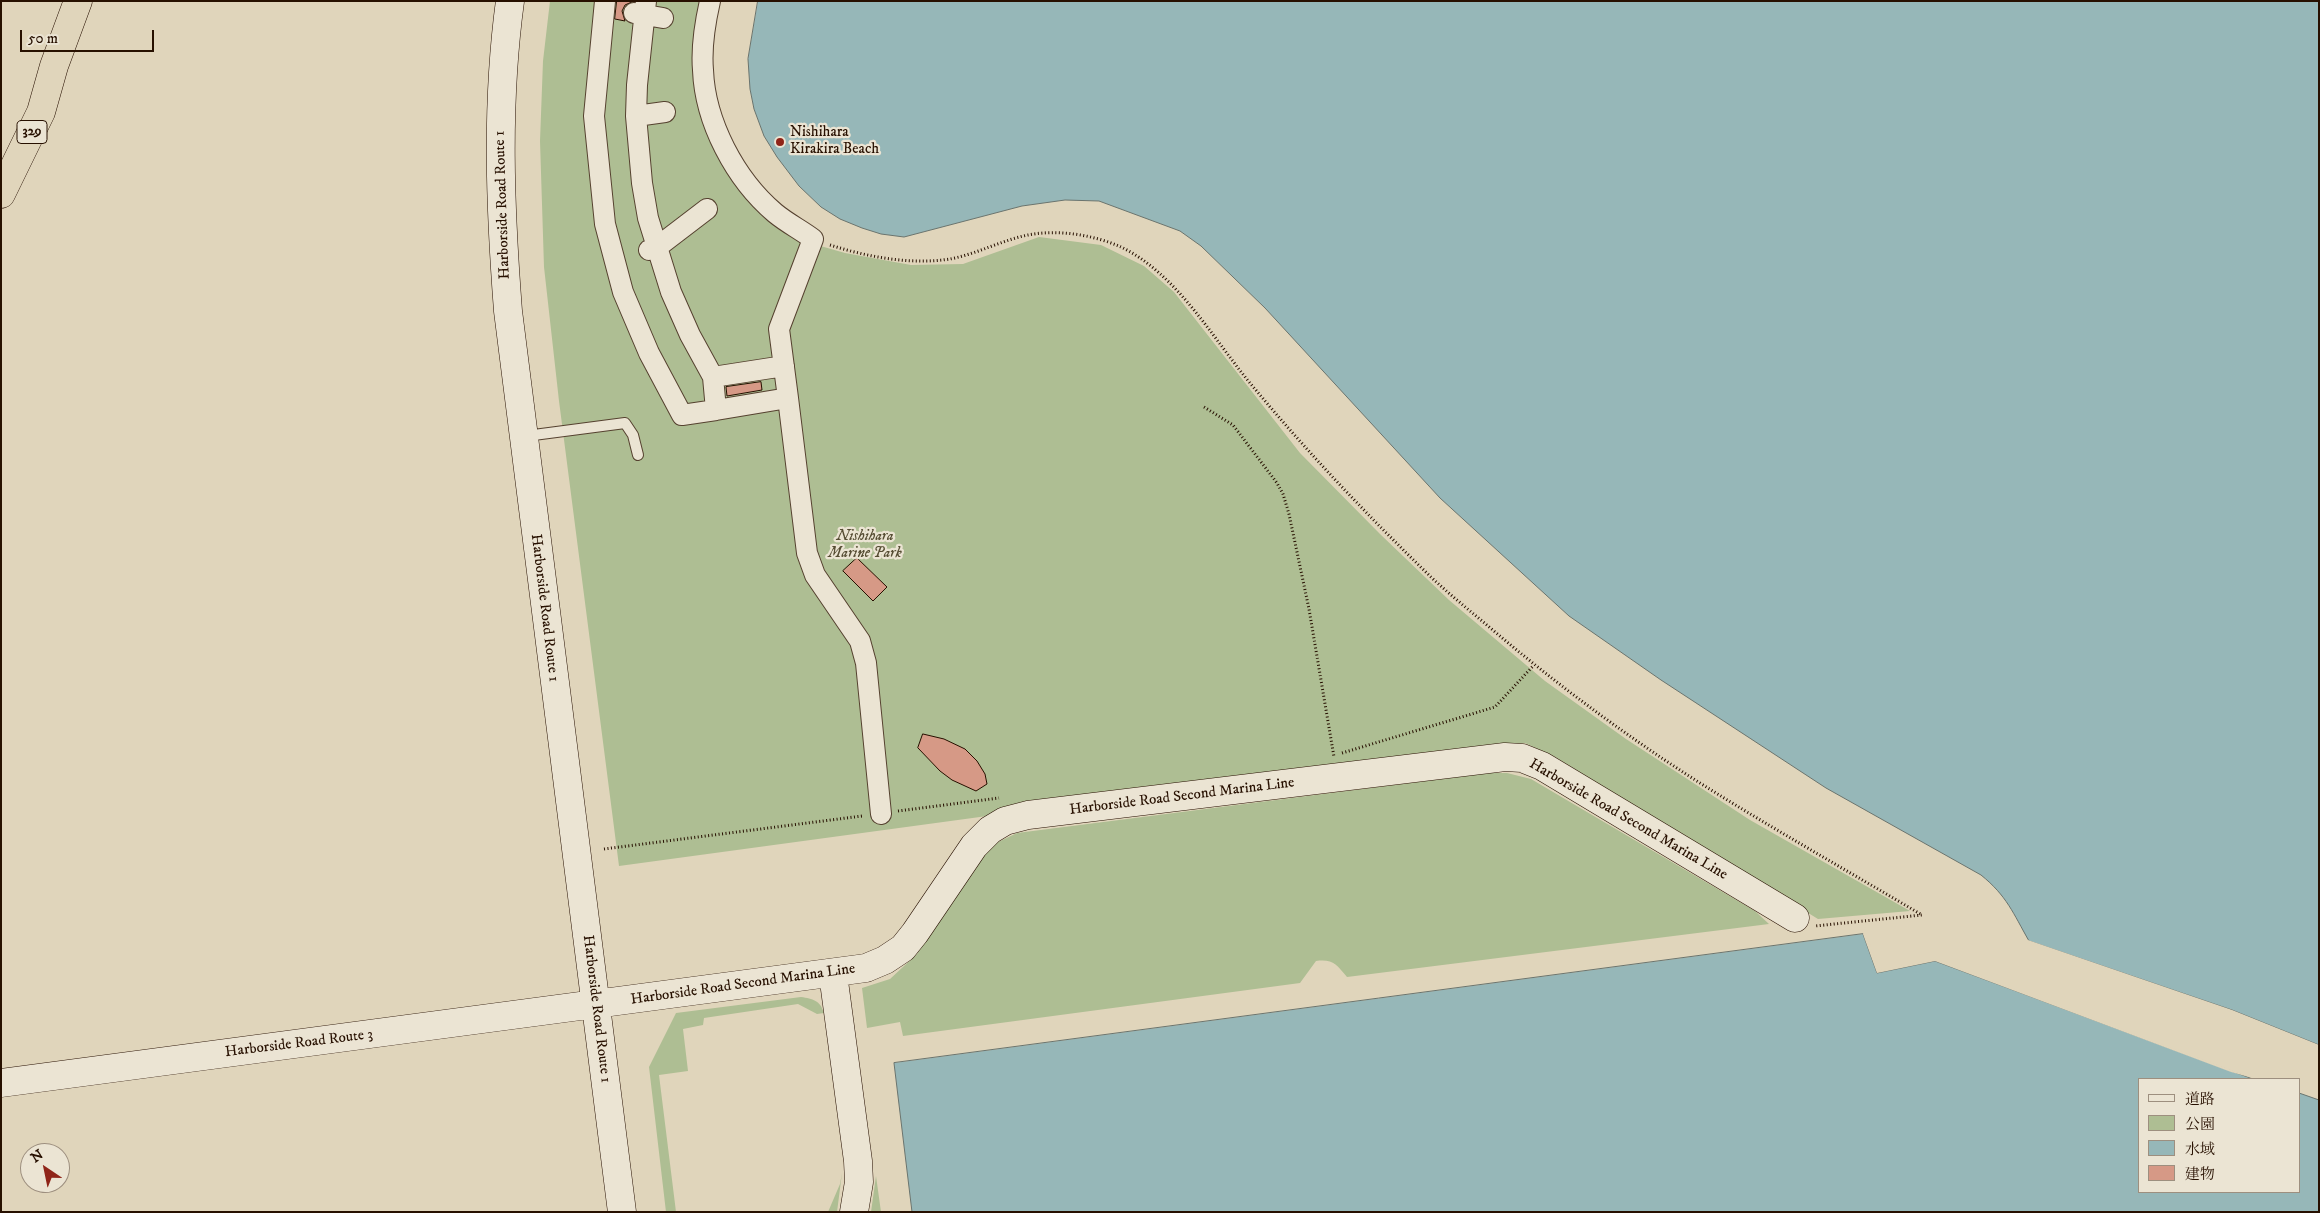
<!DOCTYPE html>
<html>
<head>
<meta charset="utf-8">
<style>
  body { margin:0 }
  #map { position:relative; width:2320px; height:1213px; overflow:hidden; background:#e0d5bb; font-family:"IM FELL DW Pica","Noto Serif JP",serif }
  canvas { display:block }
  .frame { position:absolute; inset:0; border:2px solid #271000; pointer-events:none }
  .legend { position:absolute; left:2138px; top:1078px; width:162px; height:115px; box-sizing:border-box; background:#ebe4d3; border:1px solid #9d8f7f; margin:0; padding:6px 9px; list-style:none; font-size:15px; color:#271000 }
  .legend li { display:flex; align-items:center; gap:10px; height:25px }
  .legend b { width:25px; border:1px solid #9d8f7f }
  .north { position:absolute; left:20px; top:1143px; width:50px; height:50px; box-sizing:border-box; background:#ebe4d3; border:1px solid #9d8f7f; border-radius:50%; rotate:326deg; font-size:14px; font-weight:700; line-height:20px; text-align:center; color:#271000 }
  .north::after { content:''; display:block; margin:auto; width:18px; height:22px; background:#8f2418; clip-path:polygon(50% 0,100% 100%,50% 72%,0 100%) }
  .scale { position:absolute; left:20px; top:30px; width:134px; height:22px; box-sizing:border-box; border:2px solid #271000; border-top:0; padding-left:6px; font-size:15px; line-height:18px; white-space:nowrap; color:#271000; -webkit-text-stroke:4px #ebe4d3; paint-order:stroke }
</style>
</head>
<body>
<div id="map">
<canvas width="2320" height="1213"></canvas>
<div class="frame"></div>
<ul class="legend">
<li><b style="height:6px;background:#ebe4d3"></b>道路</li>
<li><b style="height:14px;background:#aebe93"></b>公園</li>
<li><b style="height:14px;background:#96b7b8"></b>水域</li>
<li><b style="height:14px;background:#d69986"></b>建物</li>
</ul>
<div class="north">N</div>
<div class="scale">50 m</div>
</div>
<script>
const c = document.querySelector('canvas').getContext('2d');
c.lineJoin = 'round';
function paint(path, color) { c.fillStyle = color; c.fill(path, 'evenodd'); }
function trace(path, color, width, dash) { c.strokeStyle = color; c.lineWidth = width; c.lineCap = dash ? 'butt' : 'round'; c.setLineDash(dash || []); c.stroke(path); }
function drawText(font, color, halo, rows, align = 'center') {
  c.font = font + ' "IM FELL DW Pica",serif'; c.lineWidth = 4.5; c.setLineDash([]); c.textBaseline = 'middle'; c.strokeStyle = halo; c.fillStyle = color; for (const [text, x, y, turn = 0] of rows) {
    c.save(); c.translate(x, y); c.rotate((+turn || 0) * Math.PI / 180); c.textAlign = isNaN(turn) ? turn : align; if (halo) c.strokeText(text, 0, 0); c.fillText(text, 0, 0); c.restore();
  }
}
paint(new Path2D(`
  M550,1H700L727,162L817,245L845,253L911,265L963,264L1039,237L1101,245L1144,266L1174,292L1300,453L1380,534L1449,600L1545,681L1626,739L1750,820L1910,911L1818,919L1555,757L1525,743L619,866L559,401L544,267L540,141L543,61Z
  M1488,773H1507L1531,779L1755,911L1769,924L1347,977C1336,964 1333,959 1316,961L1300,983L903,1036L900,1022L867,1028L862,988L890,979L917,954L982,855L992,845L1017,833Z
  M801,997C813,999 820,1000 824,1013L817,1014L798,1004L704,1018L703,1025L683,1029L688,1071L659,1075L676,1212H666L649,1067L676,1013Z
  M842,1173L837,1212H828L840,1184Z
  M876,1176L881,1212H871Z`), '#aebe93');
const water = new Path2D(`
  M758,1H2319V1045L2232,1010L2029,941C2013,913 2007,896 1981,875L1826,788L1661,680L1569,616L1440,498L1265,308L1201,246L1180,231L1099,201L1065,200L1022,206L904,237L881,234L862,228L840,219L821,207L799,186L777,157L764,136L754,109L750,89L748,59Z
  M1863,934L1877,973L1935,961L2253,1079H2139V1192H2299V1093L2319,1100V1212H912L894,1063Z`);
paint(water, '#96b7b8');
trace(water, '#6a746e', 1);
paint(new Path2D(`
  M1866,933L1879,970L1935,959L2256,1079L2231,1072L1935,961L1877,973L1863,934Z
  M2025,939L2232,1010L2319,1045V1047L2231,1012L2028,943Z`), '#e0d5bb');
const building = new Path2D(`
  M617,1H634L625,5L622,11L625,21L615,19Z
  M761,382L762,390L727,396L726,387Z
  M857,558L887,587L873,601L843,571Z
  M923,734L944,739L965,749L977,761L985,774L987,784L976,791L952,780L940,771L918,748Z`);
paint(building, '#d69986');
trace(building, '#271000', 1);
const lane = new Path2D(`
  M526,436L625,423L633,435L638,455`);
const street = new Path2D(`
  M605,1L594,116L605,224L623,292L649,353L682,415L716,410L713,377L690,335L671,292L648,218L642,183L636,116L637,85L646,1
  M710,1C705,23 701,47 703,70C705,122 735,179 775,213C787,223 801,230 813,239L779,329L788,398L716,410
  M634,13L663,18
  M636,116L665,112
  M649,250L656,248L707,209
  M713,377L784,366
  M788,398L807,553L815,575L860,641L866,663L881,814`);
const secondary = new Path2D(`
  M510,1C496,104 500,207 508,311L622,1212
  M833,974L858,1161L859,1182L854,1212
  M1,1083L866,968L885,960L903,948L915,933L974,846L990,830L1005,821L1028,815L1505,757L1522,758L1542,766L1795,918`);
const highway = new Path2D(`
  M1,194L41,112L54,66L78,1`);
trace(lane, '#55412f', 12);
trace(street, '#55412f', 22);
trace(secondary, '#271000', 29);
trace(highway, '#271000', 29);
trace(new Path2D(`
  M830,245C868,257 910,265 950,259C977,254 1002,240 1028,235C1058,229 1094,235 1121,247C1179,275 1214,341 1255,389C1310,455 1369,517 1431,577C1449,594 1469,610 1488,626C1555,683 1626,736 1700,783C1773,829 1848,871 1922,915L1815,926
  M1204,407L1233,425L1277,483L1283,494L1289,514L1309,609L1334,757
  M1342,753L1495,707L1534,665
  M898,811L999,798
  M604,849L862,816`), '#271000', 3, [1, 2.5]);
trace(lane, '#ebe4d3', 10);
trace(street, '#ebe4d3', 20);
trace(secondary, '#ebe4d3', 28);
trace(highway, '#e0d5bb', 28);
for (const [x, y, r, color] of [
  [780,142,5,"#8f2418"]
]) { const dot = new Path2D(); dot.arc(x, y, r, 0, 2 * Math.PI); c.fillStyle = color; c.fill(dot); trace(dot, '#ebe4d3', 2); }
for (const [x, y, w] of [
  [32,132,30]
]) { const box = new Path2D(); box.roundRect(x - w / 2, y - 11.5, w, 23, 4); c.fillStyle = '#ebe4d3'; c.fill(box); trace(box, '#271000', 1); }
drawText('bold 14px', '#271000', null, [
  ["329",32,132]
]);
drawText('15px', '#271000', '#ebe4d3', [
  ["Nishihara",790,133],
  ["Kirakira Beach",790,150]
], 'left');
drawText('15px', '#271000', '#ebe4d3', [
  ["Harborside Road Route 1",503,205,-92],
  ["Harborside Road Route 1",544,608,83],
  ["Harborside Road Second Marina Line",1182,797,-7],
  ["Harborside Road Second Marina Line",1628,820,30],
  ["Harborside Road Second Marina Line",743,985,-8],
  ["Harborside Road Route 1",596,1009,83],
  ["Harborside Road Route 3",299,1044,-7]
]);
drawText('italic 15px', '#564d33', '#ebe4d3', [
  ["Nishihara",865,537],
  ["Marine Park",865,554]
]);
</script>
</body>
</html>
